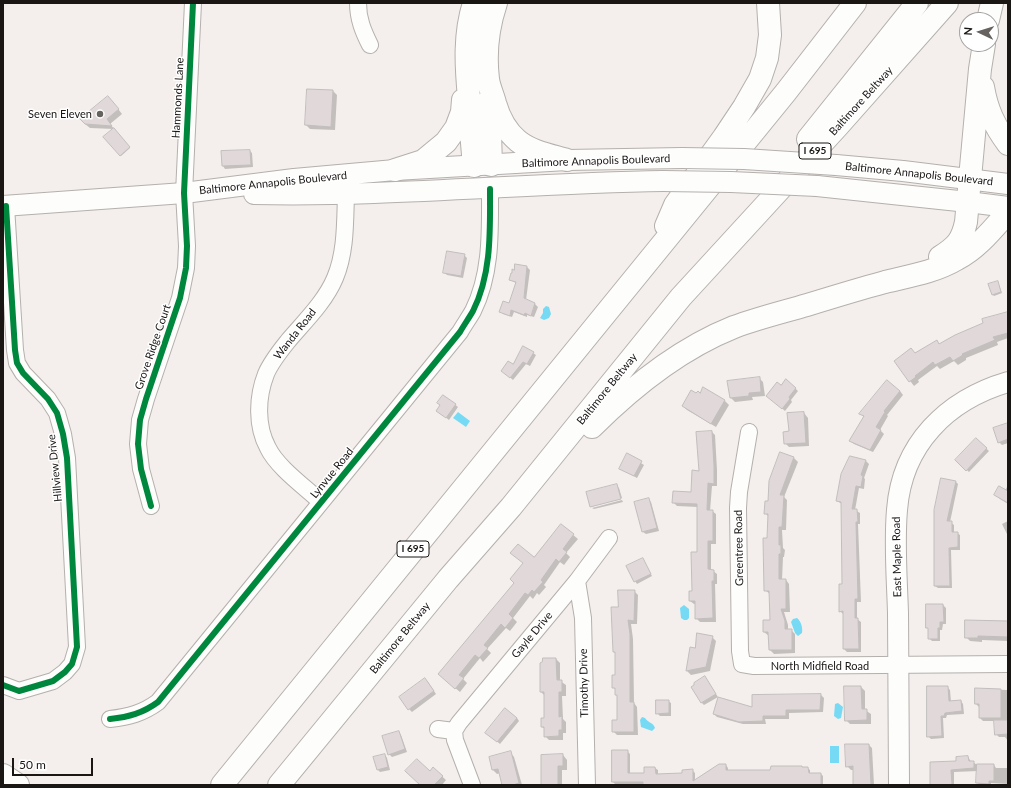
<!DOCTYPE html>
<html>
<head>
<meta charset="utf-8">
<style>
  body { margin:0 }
  #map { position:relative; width:1011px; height:788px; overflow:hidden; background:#f4efec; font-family:Lato,sans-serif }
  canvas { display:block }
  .frame { position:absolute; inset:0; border:4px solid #191614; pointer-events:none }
  .north { position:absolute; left:959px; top:12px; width:40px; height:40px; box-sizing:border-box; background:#fff; border:1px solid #a3a2a1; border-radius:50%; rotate:274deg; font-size:11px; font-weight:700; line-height:16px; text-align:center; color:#191614 }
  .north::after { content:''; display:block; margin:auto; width:14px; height:18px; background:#666260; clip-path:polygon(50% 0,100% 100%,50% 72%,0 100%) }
  .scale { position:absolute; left:12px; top:758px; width:81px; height:18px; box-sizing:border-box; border:2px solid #191614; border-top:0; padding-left:5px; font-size:12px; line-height:14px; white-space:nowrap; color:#191614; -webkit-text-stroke:3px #fff; paint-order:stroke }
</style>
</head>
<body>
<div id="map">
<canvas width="1011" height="788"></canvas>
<div class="frame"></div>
<div class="north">N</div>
<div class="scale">50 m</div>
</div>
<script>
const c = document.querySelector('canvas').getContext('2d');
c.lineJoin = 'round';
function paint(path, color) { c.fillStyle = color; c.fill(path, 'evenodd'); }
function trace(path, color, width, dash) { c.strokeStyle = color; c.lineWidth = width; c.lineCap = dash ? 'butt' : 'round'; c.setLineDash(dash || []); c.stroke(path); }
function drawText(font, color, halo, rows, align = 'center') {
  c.font = font + ' Lato,sans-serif'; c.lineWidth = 3; c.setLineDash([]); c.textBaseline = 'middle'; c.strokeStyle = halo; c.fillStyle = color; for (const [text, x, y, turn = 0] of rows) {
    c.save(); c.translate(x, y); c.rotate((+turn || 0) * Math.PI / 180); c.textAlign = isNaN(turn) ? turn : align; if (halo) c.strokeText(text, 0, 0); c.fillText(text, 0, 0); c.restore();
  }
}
paint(new Path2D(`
  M546,306L549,307L551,314L549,318L544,320L540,318L543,313V309Z
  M458,412L470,421L466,427L453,418Z
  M684,605L689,609V618L687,620H684L681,618L680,608Z
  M797,618C801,621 803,628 802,633L798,636L795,633L791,622L793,619Z
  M838,703L843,707L841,718L838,719L834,716L835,704Z
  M642,717L645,718C648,723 653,722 655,728L652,731L641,727L640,720Z
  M830,746H839V763H830Z`), '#77daf4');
paint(new Path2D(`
  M333,91L337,95L335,130L310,129L306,125Z
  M112,101L122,114L110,124L130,148L121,156L105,137L114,129L90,128L85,124Z
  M250,151L252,153L253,167L225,169L223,166Z
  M464,255L467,258L463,278L447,275L444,272Z
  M516,265L527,267L530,270L526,300L535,304L538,307L534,317L527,315V317L514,312L512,317L503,314L501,312L510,304L516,283L510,280L515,271Z
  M998,282L1002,293L994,296L993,295Z
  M1008,313V338L997,342L998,345L966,358V360L958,365L954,361L940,369L937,366L918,380L919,382L914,386L895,361L915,353L937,341L940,345Z
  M533,353L536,355L530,366L526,364L513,380L505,373L513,365Z
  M759,378L763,382L765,396L752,397L753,400L735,402L731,398L729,381Z
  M786,380L798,391L791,400L792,402L785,411L770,398Z
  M704,389L725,401L729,405L716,427L687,410L683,406L697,395L701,394Z
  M900,391L903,395L887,415L888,416L880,430L884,434L873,452L854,444L850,441L864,417L861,414Z
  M444,396L458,407L449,420L440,413Z
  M804,413L808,418L809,446L789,447L785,443L790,432Z
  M1008,424V443L1002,445L999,442Z
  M712,432L715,435L717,470V486H712L710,511H712L716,514V544H711V570L713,571L717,574V584H715L716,622H700L696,618V604H694L690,601L693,592L698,553V507L677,506L673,502L692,493Z
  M976,439L989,451L969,472L956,460Z
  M781,453L794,458L798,462L784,497L787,500L786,530H782L783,548L785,550L784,557H783L782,580H786L789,584L790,612H784L788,625V630H791L795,634V653L774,654L770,650L769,636L764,632L771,621L770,594L765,590L769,517L765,513Z
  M628,455L644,465L637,478L620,469Z
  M850,457L866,461L869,464L864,478L865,479L864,489L859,488L855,510L860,513V524H858L861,602H857V619L861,622V652H847L844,649L843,614L840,611L843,585L842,504L837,501Z
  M956,482L958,484L950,522L954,525V533H957L960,535V550H951L952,588H938L935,586V510Z
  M616,485L619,488L622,498L592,506V507L588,493Z
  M1008,485V504L1000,499L996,495L1005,491Z
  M648,499L651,502L659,531L646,534L643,532L635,503Z
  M622,500L623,502L594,509L592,508Z
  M1008,521V536L1002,524Z
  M561,525L578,539L566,553L570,557L564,565L560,562L544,585L546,587L539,595L537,593L533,599L530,596L513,618L517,622L510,631L506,628L487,649L491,653L483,662L480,658L463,679L467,683L460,692L443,678Z
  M643,559L652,576L637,584L635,581Z
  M634,591L638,595L637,624H631L633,639L634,703L637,707L638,735H617L613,731L618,721V697L616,694V690L613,687L616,676V654L614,652L619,608Z
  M943,605L946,608V624H943L942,630H940V641H932L929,638V629L927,627Z
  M1008,622V641L982,640V642L970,641L966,637Z
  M712,637L716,641L710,671L691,675L687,671L691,649L695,650Z
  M556,659L560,663V681L566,685V696H562L563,719L566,722V733H563V740H549L545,736V729L542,727L545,719V696L541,692Z
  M705,677L718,697L704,705L701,702Z
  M428,682L436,694L412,712L409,709Z
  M861,687L865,691V710L871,714V724H850L846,720Z
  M947,687L950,690L951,702L961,701L963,704L964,714L947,715L946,718H943L944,738L931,739L928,736Z
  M976,689L1008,690V741L1005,737H999L996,734L995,721H983L980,718L979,707L976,704Z
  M821,695L824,698L823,712L789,713V719H765L766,724H743L717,717L714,714Z
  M668,701L671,703V716H660L657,713Z
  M517,718L519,721L500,744L489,735Z
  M399,732L401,735L407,752L392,757L389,754Z
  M869,745L872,748L874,785H854V770H851L847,766Z
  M627,751L630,754V774H645L655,768L658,770V775L683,774L692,770L695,773V781L726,765L728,768V771H771L802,767L807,768L810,770V774H821L823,776V785L615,784L613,782Z
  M510,752L514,757L522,785H503L500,773L497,774L493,770Z
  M385,755L387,758L390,770L380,772L378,770Z
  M563,755L567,760V770H562V785H543Z
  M968,757L970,760L971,762H973L977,765H994L996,768H1008V784L991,783V785H980L977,782L978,771L954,772V785H931L957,762Z
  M433,768L446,780L442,785H422Z`), '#0003');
const building = new Path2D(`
  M307,89L333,90L331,127L305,125Z
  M108,96L119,109L107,119L112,126L85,124L80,119Z
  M114,128L130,147L120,156L103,137Z
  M250,150L251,165L222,166L221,151Z
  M447,251L465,254L461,276L443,273Z
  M515,264L527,266L524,298L535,303L531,316L525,313L524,315L511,310L510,316L499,312L503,301L509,303L516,282L509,280L511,273H512V269L514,270Z
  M998,281L1001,292L992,295L988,284Z
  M1008,312V333L993,337L995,340L962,354L963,355L953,361L950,357L935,365L933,362L915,376L916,377L909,382L894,361L911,348L915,353L937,340L939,344L955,335L983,323L982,319Z
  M523,346L534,352L527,364L523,362L510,378L501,371L508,361L513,364Z
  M760,377L761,392L749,393V396L730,398L727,381Z
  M786,379L796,388L789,397L790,399L782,409L766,396L777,382L781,385Z
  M887,380L900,391L884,411L885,412L876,427L881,430L870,450L849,441L864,416L859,414Z
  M703,387L725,400L711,424L682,406L691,390L696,393L698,391L700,393Z
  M443,395L456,404L446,418L436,411L440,405L437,403Z
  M804,412L806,443L784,444L783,432L789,431L787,413Z
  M1008,423V439L998,443L993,428Z
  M712,431L714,466V484L708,483L707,510H713V541H708V569L714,570V581H712L713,618L695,619V601H689V591H692L691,552H697V504L672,503L673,491L691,492L692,470L699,471L696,432Z
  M976,438L987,448L966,471L955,460Z
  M780,452L794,457L780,495H784L782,527H779V545H781V554H779V579H786V609H781L785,621V629H792V650H769L768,632H763V620H770L769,591H764L763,538H767L768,514H764L765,501H768L769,481Z
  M627,453L642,461L634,476L619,469Z
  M850,456L866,460L861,475L863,476L861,487L856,486L852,509H857L858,522H856L858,599H855V618H858L859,649H843V611L839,612V584H842L841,502L836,501L841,474Z
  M941,478L956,481L947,521H952V532H958V547L949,548L950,586H934V510Z
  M617,484L621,499L590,507L586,492Z
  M999,486L1008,491V503L994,495Z
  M649,498L657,528L642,532L634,502Z
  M561,524L574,534L563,549L567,552L559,562L556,559L541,580L543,582L534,592L532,590L528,595L525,593L509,614L513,618L505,628L501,624L484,645L488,648L479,658L475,655L459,675L464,678L455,689L438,674L514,583L510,579L523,563L510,553L518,544L534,557Z
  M643,558L651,574L634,582L626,566Z
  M618,590H635L634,621L628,620L630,634V702H634V732H612V720H617V695H615V688H612V675H615V652H613L611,607H618Z
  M926,604H943L944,622H940V628H938V639H928V628H926Z
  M965,620L1008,621V637L978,636V638H965Z
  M697,633L713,636L706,667L686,671L690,647L695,648Z
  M543,658H556L557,680H562V692H559V717L562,716V730H559V736L544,737V727H541V718H544V692H540V663L542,662Z
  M705,676L716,694L701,703L691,687L694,685V683Z
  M425,678L434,691L408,710L399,697Z
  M844,686H861L862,709H867V720L845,721Z
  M927,686H948L949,701L961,700L962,711L945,713L944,716H941L942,736L927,737Z
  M975,688L1001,689V718H979V704H975Z
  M821,694L820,710H786V716H763V721L739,722L713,714L718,697L752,707V695Z
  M656,700H669V713L656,714Z
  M505,708L517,718L497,742L485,733Z
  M994,720H1008V734L995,735Z
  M399,731L405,749L388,755L382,736Z
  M845,744H869L871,785H853V766L846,767Z
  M612,750H628V773H644V767H655L656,774L682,773V770L693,769V781L719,764H726V770H770L771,766H802V767H808L809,773H821V785H643V782H612Z
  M511,751L519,783L513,785H502L498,769L492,770L489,757Z
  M385,754L388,767L377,770L373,757Z
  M563,754V766H558V785H541V755Z
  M968,756L969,761H974V768L951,770L952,785H930V762L956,761V757Z
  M417,759L430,771L433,767L443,776L434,785H420L405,771Z
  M977,764H994V781H989V784L976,783Z`);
paint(building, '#e1d8d9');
trace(building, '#c2bebe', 1);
const minor = new Path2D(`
  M358,3C358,19 363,31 370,45
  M749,432L739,492L738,508L740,651L742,664L754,666L1008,664
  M321,502C305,487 277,467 268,448C256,426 257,397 266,374C271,362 280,351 288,341C304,322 325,302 335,278C346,252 345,222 346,194
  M151,506L141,469L138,444L140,420L146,399L180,298L186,268L187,246L184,193L193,3
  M577,581L583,618L587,785
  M3,685L19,691L53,681L65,672L72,664L77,647L67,458L63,434L57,413L48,399L23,373L17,363L15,350L6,206
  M110,719C129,717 143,713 158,702L460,332C464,325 469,318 473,311C492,273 490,230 490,189
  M438,729L454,731
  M472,785L455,740L454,731L459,723L577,581L609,538`);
const major = new Path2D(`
  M836,165L903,171L1008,184
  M817,186L968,202L1008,207
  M254,194C390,197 527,183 663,181
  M3,206L184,193L294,179L395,170L567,160L682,158
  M899,785C899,728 898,670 898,613C897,579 894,544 897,510C902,444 947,400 1008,382`);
const highway = new Path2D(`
  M496,3C488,27 485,54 488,79C489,87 493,95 495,103C499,117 506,131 518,141C532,152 550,155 567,160
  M988,20L992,3
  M983,87C987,110 994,125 1008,144
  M489,100L491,165
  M808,139L917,3
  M474,166C472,144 470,121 469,98C466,66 464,34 474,3
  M395,170L423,161L446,142L456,128L462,112L463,100
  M666,226L675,205L724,137L744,107L760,79L767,58L770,35L768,3
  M940,257C956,247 962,241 966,222L980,69L984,44
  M592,427C633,386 679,349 734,327C758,318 783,312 807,305C833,297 859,289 885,282C910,276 935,272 957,259C977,249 993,229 1008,212
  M3,775L18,785
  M222,785L786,92L855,3
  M279,785L448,579L511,507L681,297L838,126L947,3`);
trace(minor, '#b4b0ad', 18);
trace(major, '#b4b0ad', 22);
trace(highway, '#b4b0ad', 24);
trace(minor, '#fdfdfc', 16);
trace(major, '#fdfdfc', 20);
trace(highway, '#fdfdfc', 22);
const majorBridge = new Path2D(`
  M682,158L744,159L836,165
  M663,181L731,182L817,186`);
trace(majorBridge, '#b4b0ad', 22, []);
trace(majorBridge, '#fdfdfc', 20);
trace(new Path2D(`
  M151,506L141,469L138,444L140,420L146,399L180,298L186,268L187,246L184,193L193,3
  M3,685L19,691L53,681L65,672L72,664L77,647L67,458L63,434L57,413L48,399L23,373L17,363L15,350L6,206
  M110,719C129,717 143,713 158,702L460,332C464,325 469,318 473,311C492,273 490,230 490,189`), '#00873e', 6);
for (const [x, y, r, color] of [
  [100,114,4,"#666260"]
]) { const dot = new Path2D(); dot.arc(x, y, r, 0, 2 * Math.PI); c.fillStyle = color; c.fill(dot); trace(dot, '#fff', 1.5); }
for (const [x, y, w] of [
  [815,151,32],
  [413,549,32]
]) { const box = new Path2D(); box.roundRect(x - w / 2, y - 8, w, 16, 3); c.fillStyle = '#fff'; c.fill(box); trace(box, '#191614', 1); }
drawText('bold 10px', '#191614', null, [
  ["I 695",815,151],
  ["I 695",413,549]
]);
drawText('11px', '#191614', '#fff', [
  ["Hammonds Lane",178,98,-87],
  ["Baltimore Beltway",861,101,-48],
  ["Baltimore Annapolis Boulevard",596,161,-2],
  ["Baltimore Annapolis Boulevard",919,174,6],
  ["Baltimore Annapolis Boulevard",273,183,-6],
  ["Wanda Road",295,334,-52],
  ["Grove Ridge Court",153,347,-71],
  ["Baltimore Beltway",607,389,-51],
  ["Hillview Drive",55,468,-96],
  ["Lynvue Road",332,473,-51],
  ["Greentree Road",739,548,-91],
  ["East Maple Road",897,557,-91],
  ["Gayle Drive",532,635,-50],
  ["Baltimore Beltway",400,638,-51],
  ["North Midfield Road",820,666],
  ["Timothy Drive",584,683,-91]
]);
drawText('11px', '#191614', '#fff', [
  ["Seven Eleven",92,114]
], 'right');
</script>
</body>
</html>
